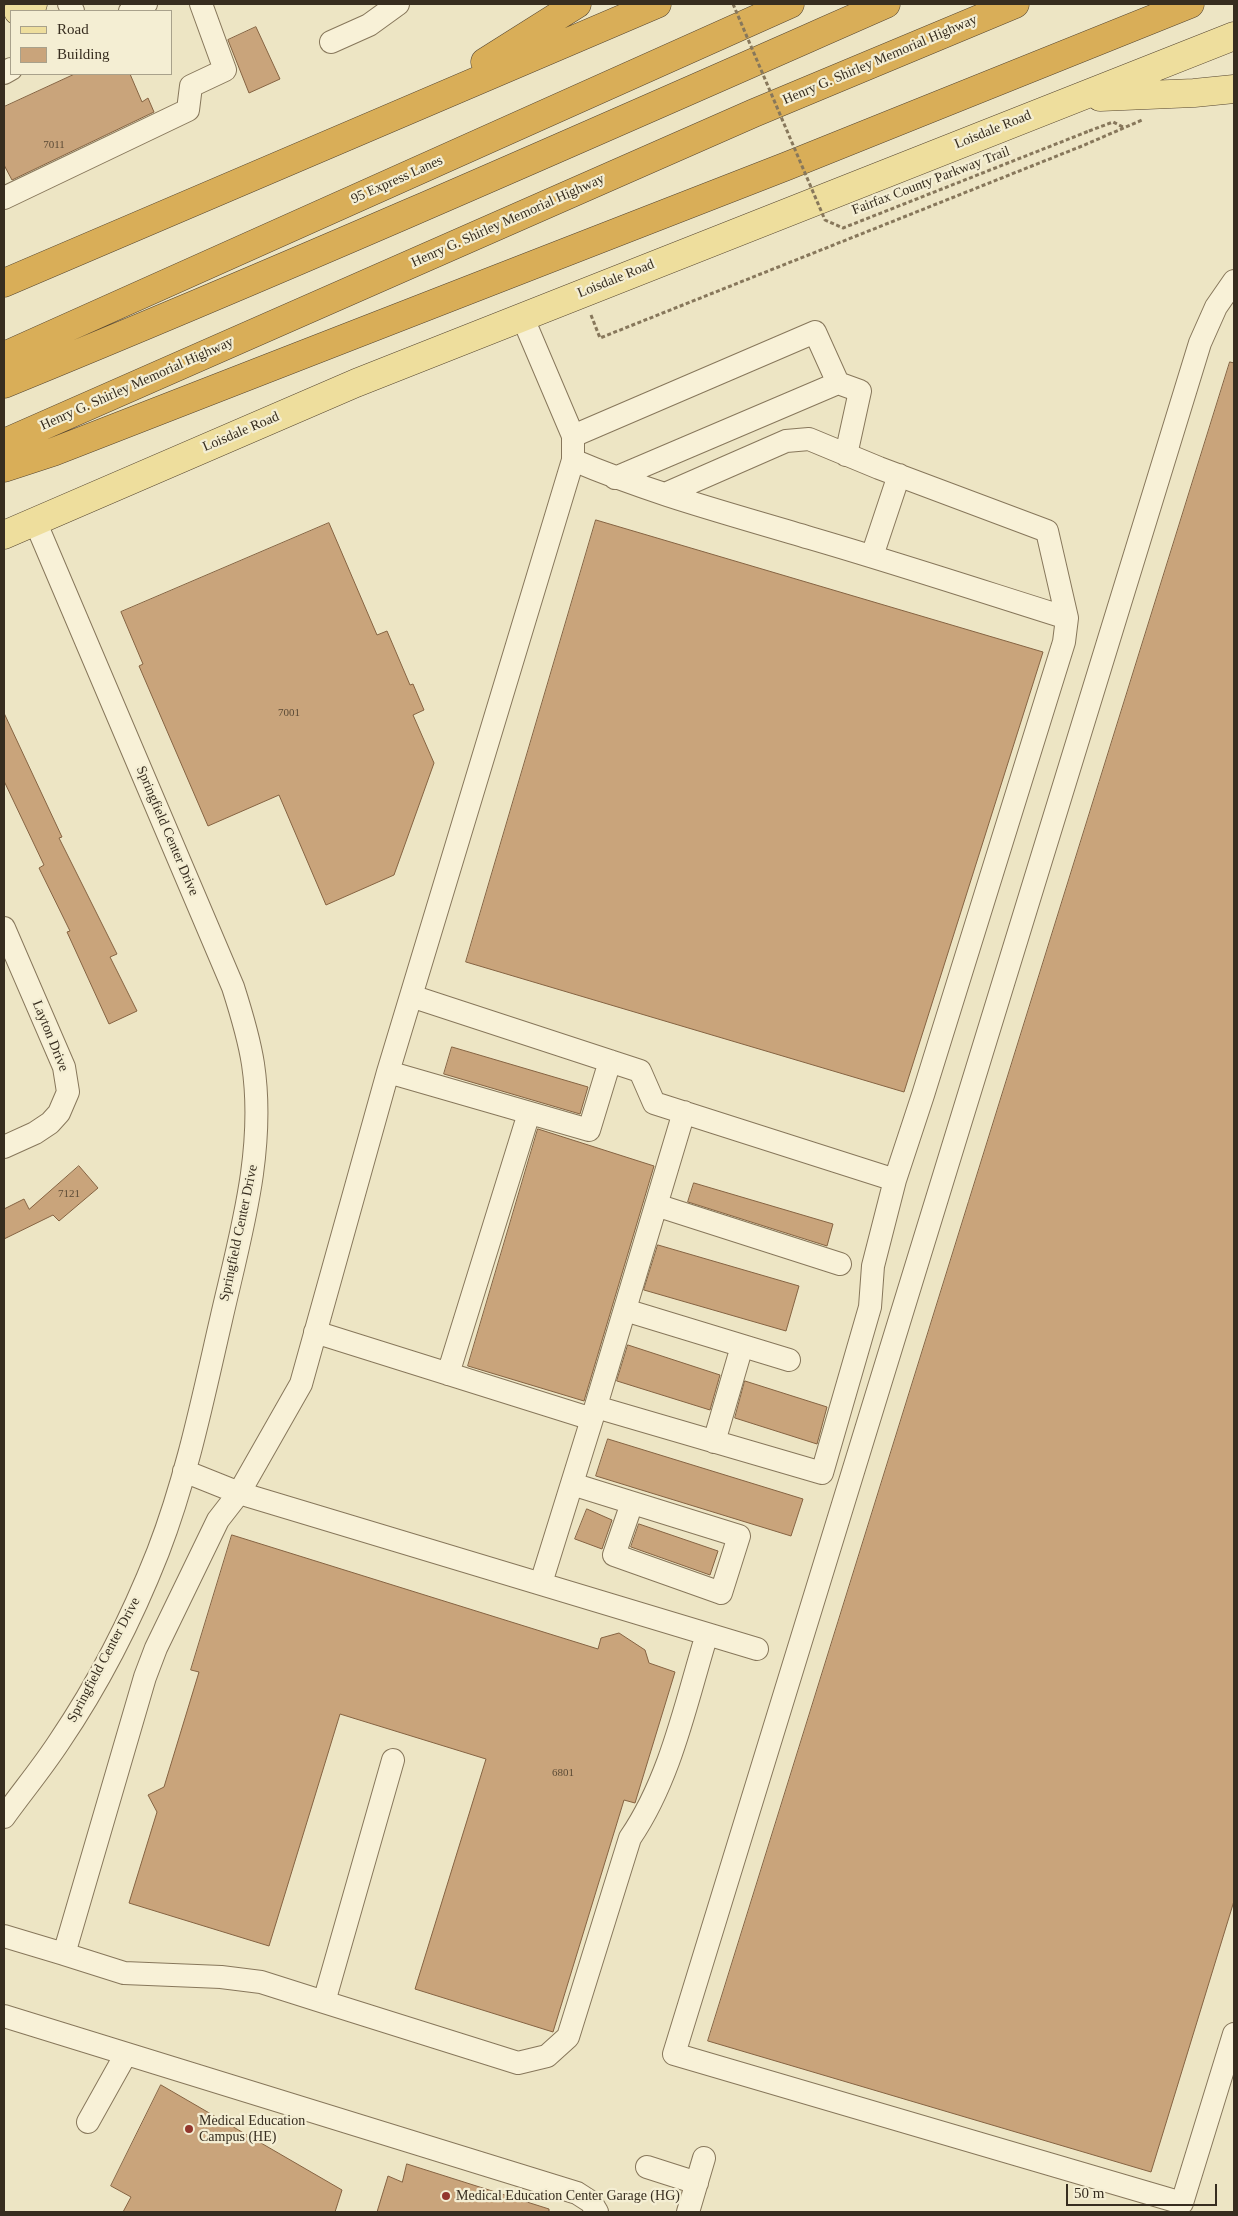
<!DOCTYPE html>
<html>
<head>
<meta charset="utf-8">
<style>
  body { margin:0 }
  #map { position:relative; width:1238px; height:2216px; overflow:hidden; background:#ede5c4; font-family:Georgia,serif }
  canvas { display:block }
  .frame { position:absolute; inset:0; border:5px solid #372d1f; pointer-events:none }
  .legend { position:absolute; left:10px; top:10px; width:162px; height:65px; box-sizing:border-box; background:#f4eed3; border:1px solid #a8a18b; margin:0; padding:6px 9px; list-style:none; font-size:15px; color:#372d1f }
  .legend li { display:flex; align-items:center; gap:10px; height:25px }
  .legend b { width:25px; border:1px solid #a8a18b }
  .scale { position:absolute; left:1066px; top:2184px; width:151px; height:22px; box-sizing:border-box; border:2px solid #372d1f; border-top:0; padding-left:6px; font-size:15px; line-height:18px; white-space:nowrap; color:#372d1f; -webkit-text-stroke:4px #f4eed3; paint-order:stroke }
</style>
</head>
<body>
<div id="map">
<canvas width="1238" height="2216"></canvas>
<div class="frame"></div>
<ul class="legend">
<li><b style="height:6px;background:#eede9d"></b>Road</li>
<li><b style="height:14px;background:#c9a47b"></b>Building</li>
</ul>
<div class="scale">50 m</div>
</div>
<script>
const c = document.querySelector('canvas').getContext('2d');
c.lineJoin = 'round';
function paint(path, color) { c.fillStyle = color; c.fill(path, 'evenodd'); }
function trace(path, color, width, dash) { c.strokeStyle = color; c.lineWidth = width; c.lineCap = dash ? 'butt' : 'round'; c.setLineDash(dash || []); c.stroke(path); }
function drawText(font, color, halo, rows, align = 'center') {
  c.font = font + ' Georgia,serif'; c.lineWidth = 4.5; c.setLineDash([]); c.textBaseline = 'middle'; c.strokeStyle = halo; c.fillStyle = color; for (const [text, x, y, turn = 0] of rows) {
    c.save(); c.translate(x, y); c.rotate((+turn || 0) * Math.PI / 180); c.textAlign = isNaN(turn) ? turn : align; if (halo) c.strokeText(text, 0, 0); c.fillText(text, 0, 0); c.restore();
  }
}
const building = new Path2D(`
  M256,27L280,79L249,93L228,40Z
  M75,74H130L142,102L148,98L154,112L12,180L4,165V107Z
  M1230,362L1234,363V1901L1151,2172L708,2041Z
  M596,520L1043,652L904,1092L466,962Z
  M329,523L377,635L387,631L410,685L413,684L424,710L413,715L434,763L394,875L326,905L279,795L208,826L139,666L143,664L121,612Z
  M4,713L62,837L59,838L117,954L110,957L137,1011L109,1024L67,932L70,931L39,868L44,865L4,781Z
  M452,1047L588,1087L580,1114L444,1074Z
  M538,1129L654,1166L584,1401L468,1366Z
  M79,1166L98,1188L59,1221L53,1215L4,1239V1209L24,1199L29,1209Z
  M694,1183L833,1224L827,1246L688,1202Z
  M658,1245L799,1286L786,1331L644,1290Z
  M628,1345L720,1375L710,1410L617,1381Z
  M745,1381L827,1407L817,1444L735,1418Z
  M608,1439L803,1499L791,1536L596,1476Z
  M587,1509L612,1520L602,1549L575,1539Z
  M639,1524L718,1551L710,1575L631,1547Z
  M232,1535L598,1649L601,1638L619,1633L645,1650L649,1663L675,1672L635,1803L624,1800L553,2032L415,1989L486,1759L340,1714L269,1946L129,1903L157,1812L148,1795L164,1787L199,1672L191,1670Z
  M161,2085L342,2190L335,2212H123L131,2197L111,2186Z
  M407,2164L549,2209V2212H377L388,2176L402,2182Z`);
paint(building, '#c9a47b');
trace(building, '#856342', 1);
const minor = new Path2D(`
  M69,4L73,11
  M130,11L146,4
  M331,42L369,25L398,4
  M4,73L11,69
  M4,198L188,110L191,86L225,70L201,4
  M1234,281L1216,307L1200,343L674,2054L1182,2203L1234,2034
  M522,316L573,436V460L388,1072L301,1384L239,1493L757,1649
  M573,436L815,332L838,383
  M573,460C650,493 730,514 810,538C896,563 981,591 1067,618
  M615,478L838,383L860,391L846,455
  M872,556L899,475
  M4,928L64,1067L68,1092L59,1113L50,1123L35,1133L4,1147
  M411,996L640,1071L654,1103L895,1180L923,1095L1064,642L1067,618L1047,531L879,468L809,439L786,441L665,494
  M388,1072L589,1130L610,1061
  M656,1205L840,1264
  M625,1310L789,1360
  M315,1332L592,1419L541,1583
  M448,1374L529,1113
  M596,1407L822,1473L870,1307L873,1266L895,1180
  M592,1419L684,1112
  M714,1442L742,1346
  M184,1471L239,1493L218,1520L156,1648L145,1677L64,1954L124,1973L221,1977L261,1982L324,2002
  M572,1484L739,1536L721,1593L614,1555L632,1503
  M393,1760L324,2002L518,2063L547,2056L568,2037L630,1838C671,1778 686,1702 707,1634
  M4,1817C22,1792 42,1768 59,1742C99,1683 132,1618 158,1552C187,1477 203,1398 221,1320C240,1236 266,1151 253,1064C249,1038 241,1012 233,987L35,521
  M4,1936L64,1954
  M4,2016L577,2193L591,2202L597,2212
  M88,2122L126,2054
  M647,2167L697,2183
  M688,2212L704,2158`);
const major = new Path2D(`
  M18,11L33,4
  M1100,97L1194,93L1234,89
  M4,535L356,383L1234,36`);
const highway = new Path2D(`
  M485,62L577,4
  M4,283L657,4
  M4,356L790,4
  M4,384C300,263 593,133 886,4
  M4,443L754,113L1015,4
  M4,468L53,452L787,166L1190,4`);
trace(minor, '#87775b', 24);
trace(major, '#54442f', 29);
trace(highway, '#54442f', 29);
trace(new Path2D(`
  M1089,131L1113,122L1125,128
  M591,315L600,338L1082,146L1142,120`), '#87775b', 3, [4, 2.5]);
trace(minor, '#f8f1d7', 22);
trace(major, '#eede9d', 28);
trace(highway, '#d9ae58', 28);
trace(new Path2D(`
  M733,4L825,220L843,228L1089,131`), '#87775b', 3, [4, 2.5]);
for (const [x, y, r, color] of [
  [189,2129,5,"#93372d"],
  [446,2196,5,"#93372d"]
]) { const dot = new Path2D(); dot.arc(x, y, r, 0, 2 * Math.PI); c.fillStyle = color; c.fill(dot); trace(dot, '#f4eed3', 2); }
drawText('11px', '#5c4b36', null, [
  ["7011",54,145],
  ["7001",289,713],
  ["7121",69,1194],
  ["6801",563,1773]
]);
drawText('14px', '#372d1f', '#f4eed3', [
  ["Henry G. Shirley Memorial Highway",880,60,-23],
  ["Loisdale Road",993,130,-22],
  ["95 Express Lanes",397,180,-24],
  ["Fairfax County Parkway Trail",931,181,-21],
  ["Henry G. Shirley Memorial Highway",508,221,-24],
  ["Loisdale Road",616,279,-22],
  ["Henry G. Shirley Memorial Highway",137,384,-24],
  ["Loisdale Road",241,432,-23],
  ["Springfield Center Drive",167,831,67],
  ["Layton Drive",50,1036,68],
  ["Springfield Center Drive",239,1233,-78],
  ["Springfield Center Drive",104,1660,-62]
]);
drawText('14px', '#372d1f', '#f4eed3', [
  ["Medical Education",199,2121],
  ["Campus (HE)",199,2137],
  ["Medical Education Center Garage (HG)",456,2196]
], 'left');
</script>
</body>
</html>
